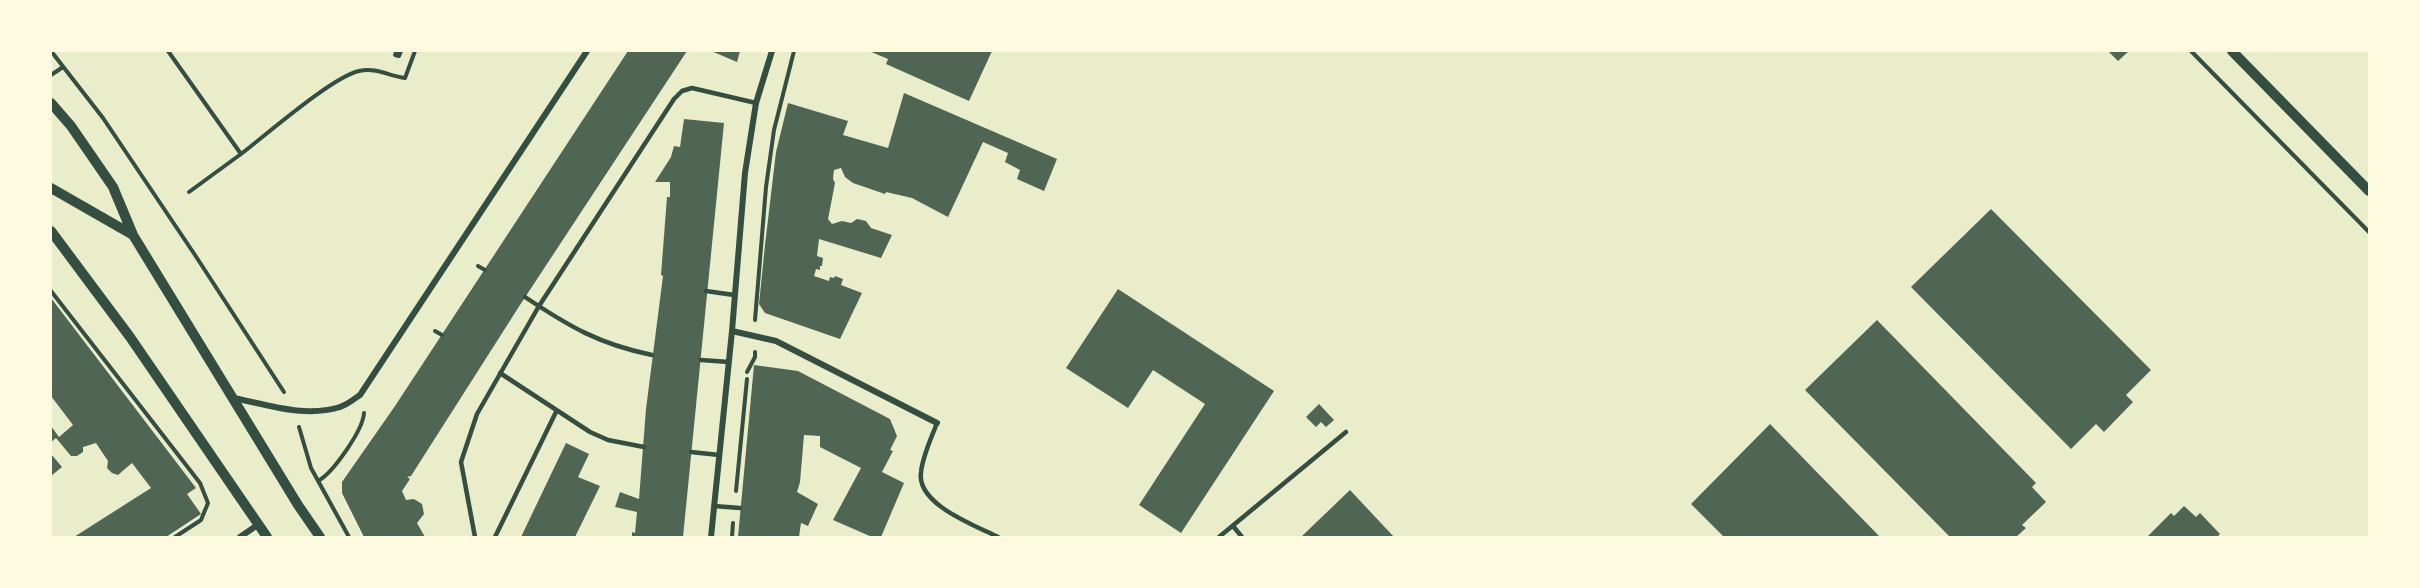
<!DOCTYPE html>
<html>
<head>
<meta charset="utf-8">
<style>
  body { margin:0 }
  #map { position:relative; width:2420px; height:588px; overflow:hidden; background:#e9edc9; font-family:"Fira Sans Condensed",sans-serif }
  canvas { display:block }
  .frame { position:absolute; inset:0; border:52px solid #fefae0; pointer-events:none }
</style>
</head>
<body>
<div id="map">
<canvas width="2420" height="588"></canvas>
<div class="frame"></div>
</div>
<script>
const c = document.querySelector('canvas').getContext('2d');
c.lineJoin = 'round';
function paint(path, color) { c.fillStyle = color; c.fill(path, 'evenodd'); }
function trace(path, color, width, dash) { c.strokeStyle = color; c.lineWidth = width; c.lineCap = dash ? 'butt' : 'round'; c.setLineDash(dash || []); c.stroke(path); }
paint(new Path2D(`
  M628,51H687L520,305L411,476L407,477L410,479L402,491L406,500L414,499L422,504L424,514L417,523L425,537H364L342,493V482L395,406Z
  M711,51H740L737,62Z
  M869,51H992L969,101L886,64L888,59Z
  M2108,51H2129L2118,61Z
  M904,93L1057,159L1044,191L1017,179L1020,170L1005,162L1008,153L983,142L948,217L912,198L886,192L885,194L853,183L845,177L841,168L834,170L833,179L835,183L828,219L832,224L842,221L851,223L857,219L866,221L871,228L892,235L881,258L819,239L817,256L823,258L822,266H820V270L816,269L814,276L829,281L830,277L834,278L835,276L843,279L841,285L862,293L840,339L765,313L759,304L765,245L776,152L788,103L848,121L843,135L888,148Z
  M684,119L724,123L683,537H632V532L635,533L637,512L615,507L620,492L639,499L646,409L663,276L661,275L667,197H670V182H655L671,157L674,146L680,147Z
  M1991,209L2151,370L2126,395L2133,402L2104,432L2096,424L2071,449L1911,287Z
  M1118,289L1274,391L1181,533L1139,505L1205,404L1153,370L1128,408L1066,368Z
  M51,298L196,488L187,494L201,514L166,537H74L151,488L132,463L118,475L112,473L107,468L108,461L96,443L83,447V452L77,456H71L56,438L51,442V426L59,437L73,425L51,396Z
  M1877,320L2036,483L2032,487L2046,502L2022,525L2026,528L2016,537H1950L1805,390Z
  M754,365L798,371L890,419L897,436L890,450L893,451L882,472L904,483L881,537H872L833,520L861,468L820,447V436L804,435L800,482L797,492L818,504L808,526L801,523L799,537H738Z
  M1319,404L1334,420L1326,427L1321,422L1316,427L1306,417Z
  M1770,424L1880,537H1724L1691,504Z
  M566,443L589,454L578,477L600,486L575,537H521Z
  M51,454L62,467L51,476Z
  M1350,490L1394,537H1301Z
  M2184,506L2196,517L2200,513L2220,534L2217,537H2147L2171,513L2174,516Z`), '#4f6655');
trace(new Path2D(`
  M51,51L103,118L195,255L284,392
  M168,51L241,154C266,135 332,77 359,71C376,67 389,76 405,78L415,51
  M397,51L395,55L399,56L401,51
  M2191,51L2369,232
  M51,75L63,67
  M189,192L241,154
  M478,266L485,270
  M51,291L200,483L208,503L201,520L175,537
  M755,320L766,187L774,130L794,51
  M435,331L442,335
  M747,372L755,357V352
  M299,427L311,468L349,537
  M318,481C333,473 363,430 364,413
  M736,491L747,379
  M732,537L733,523`), '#344e41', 4);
trace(new Path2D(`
  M706,291L734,295
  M525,297C570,327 599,344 652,355
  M701,360L729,362
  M500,373L590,432L608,440L644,447
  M937,423C931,439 923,455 921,472C916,504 974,525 998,537
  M691,452L719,455
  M714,506L740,508
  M1233,526L1242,537
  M475,537L461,462L477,414L539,306L674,99L682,91L692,88L756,103
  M495,537L556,412
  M1219,537L1346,432`), '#344e41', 4.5);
trace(new Path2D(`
  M732,331L776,341L937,423
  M234,398C268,405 305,418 340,407C347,405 354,399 360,395L587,51
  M240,537L259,524
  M711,537L732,331L745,173L756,103L772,51`), '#344e41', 6);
trace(new Path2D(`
  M2232,51L2369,191
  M51,103L71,126L113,187L133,235L298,505L320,537
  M51,188L133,235
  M51,231L130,337L267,537`), '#344e41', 10);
</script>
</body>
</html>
